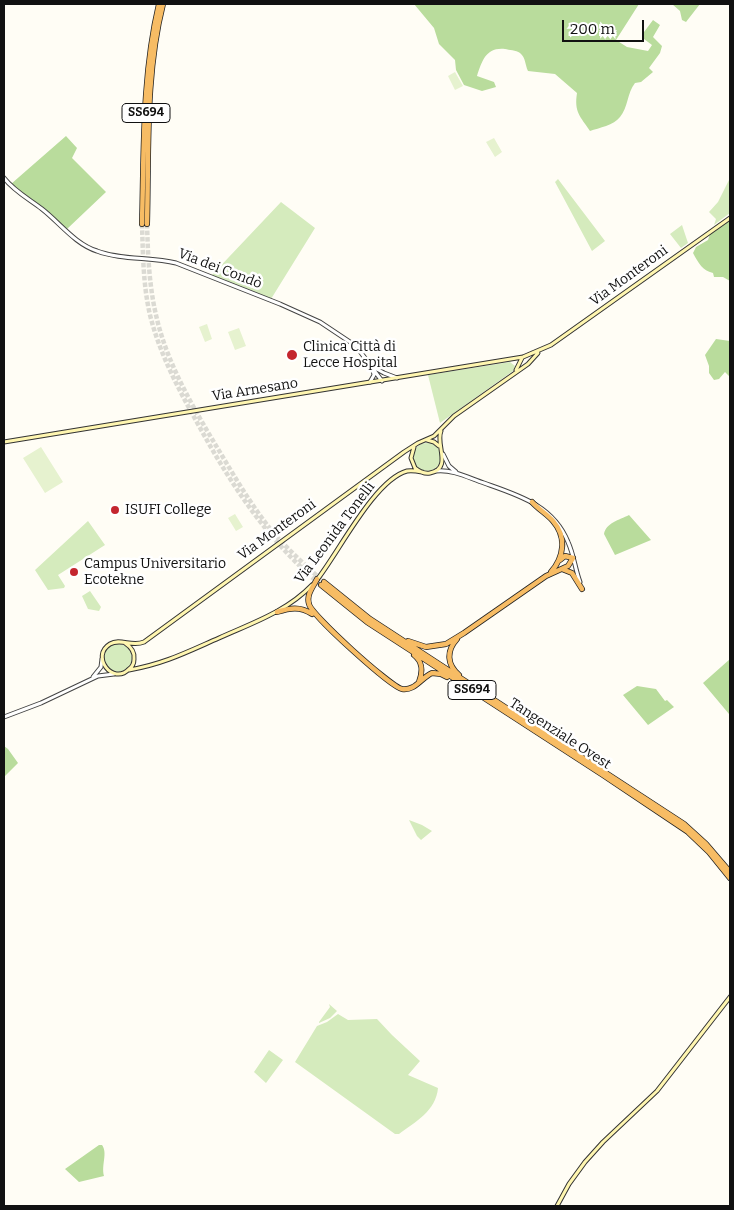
<!DOCTYPE html>
<html>
<head>
<meta charset="utf-8">
<style>
  body { margin:0 }
  #map { position:relative; width:734px; height:1210px; overflow:hidden; background:#fffdf5; font-family:Bitter,serif }
  canvas { display:block }
  .frame { position:absolute; inset:0; border:5px solid #111; pointer-events:none }
  .scale { position:absolute; left:562px; top:20px; width:82px; height:22px; box-sizing:border-box; border:2px solid #111; border-top:0; padding-left:6px; font-size:15px; line-height:18px; white-space:nowrap; color:#111; -webkit-text-stroke:4px #fff; paint-order:stroke }
</style>
</head>
<body>
<div id="map">
<canvas width="734" height="1210"></canvas>
<div class="frame"></div>
<div class="scale">200 m</div>
</div>
<script>
const c = document.querySelector('canvas').getContext('2d');
c.lineJoin = 'round';
function paint(path, color) { c.fillStyle = color; c.fill(path, 'evenodd'); }
function trace(path, color, width, dash) { c.strokeStyle = color; c.lineWidth = width; c.lineCap = dash ? 'butt' : 'round'; c.setLineDash(dash || []); c.stroke(path); }
function drawText(font, color, halo, rows, align = 'center') {
  c.font = font + ' Bitter,serif'; c.lineWidth = 5; c.setLineDash([]); c.textBaseline = 'middle'; c.strokeStyle = halo; c.fillStyle = color; for (const [text, x, y, turn = 0] of rows) {
    c.save(); c.translate(x, y); c.rotate((+turn || 0) * Math.PI / 180); c.textAlign = isNaN(turn) ? turn : align; if (halo) c.strokeText(text, 0, 0); c.fillText(text, 0, 0); c.restore();
  }
}
paint(new Path2D(`
  M730,178V213L714,225L716,219L709,212L718,202Z
  M558,179L605,241L592,251L555,182Z
  M281,202L315,228L271,299L211,276Z
  M682,225L688,243L681,248L670,234Z
  M510,362L515,366L513,371L440,423L428,375Z
  M413 457a14 14 0 1 1 28 0a14 14 0 1 1-28 0Z
  M88,521L105,545L58,575L65,586L64,588L48,590L35,570Z
  M90,591L101,607L99,611L88,609L82,596Z
  M104 658a14 14 0 1 1 28 0a14 14 0 1 1-28 0Z
  M409,820L422,825L432,831L421,840L417,836Z
  M329,1004L337,1011L330,1018L319,1023V1022L330,1007Z
  M338,1014L348,1020L377,1019L392,1035L420,1061L408,1075L438,1088C436,1111 415,1122 399,1134H395L295,1062L317,1026L327,1022Z
  M269,1050L283,1060L266,1083L254,1072Z`), '#d5ebbd');
paint(new Path2D(`
  M414,4H639L616,40L627,47L648,51L652,45L644,39V32L653,20L660,25L653,37L662,46L660,53L649,68L653,72L641,82L635,83C627,93 628,108 620,117C614,125 599,128 590,131C580,116 574,112 577,93L555,74L528,71C525,65 526,58 520,53C516,50 509,50 505,49C486,47 482,61 477,76L494,82L496,87L482,91L464,85L456,70L455,60L439,44L434,28Z
  M672,4H700L686,22L682,20L680,11Z
  M66,136L77,148L72,158L106,192L67,229L40,205L16,190L11,184Z
  M730,220V281L723,277H714L713,273C702,270 699,264 693,253L696,247L708,240L710,234Z
  M716,339L730,341V377L725,372L719,379L714,380L709,373V366L705,355Z
  M629,515L651,540L615,555L604,534C606,523 619,520 629,515Z
  M730,659V713L729,714L703,683Z
  M637,686L656,689L665,701L667,700L674,707L648,725L623,695Z
  M4,746L8,749L18,763L4,777Z
  M99,1145H102C108,1153 101,1165 104,1176L79,1182L65,1169Z`), '#b9dc9c');
paint(new Path2D(`
  M455,72L463,86L455,90L448,76Z
  M494,138L502,152L495,157L486,142Z
  M207,324L212,339L205,342L199,327Z
  M239,328L246,346L235,350L228,332Z
  M41,447L63,482L45,493L23,458Z
  M235,514L243,527L236,531L228,518Z`), '#e6f2cf');
trace(new Path2D(`
  M142,224C143,254 143,285 150,315C160,355 179,390 199,426C232,486 268,541 321,585
  M147,224C148,255 149,285 156,315C166,360 189,400 212,439C232,472 252,508 277,537C292,553 308,568 324,582`), '#dbdad3', 4.5, [4.5, 2]);
const tertiary = new Path2D(`
  M4,178C14,191 29,199 42,209C60,223 75,244 97,251C120,260 151,257 176,263L280,304L320,322L356,346L382,381
  M373,367L384,373L397,378
  M370,382L374,375L373,370
  M443,454L449,466L456,472
  M436,471C452,469 469,478 484,483C518,495 553,505 568,542C574,555 575,569 580,582
  M93,677L101,667L102,659
  M4,717L41,703L98,676L114,674`);
const secondary = new Path2D(`
  M516,370L522,358
  M427,440L434,442L439,446
  M4,442L523,357L551,345L730,218
  M414,447L411,458L415,468C420,472 425,474 430,473C453,468 435,444 441,431
  M316,581C338,554 374,480 407,471C412,470 417,471 422,472
  M125,643C131,647 135,652 134,659C134,663 132,667 129,669C113,686 90,656 110,644C120,638 132,647 144,642L404,452L418,443L434,436L454,416L528,364L538,353
  M129,670C164,664 187,652 219,638C252,623 286,612 312,585
  M557,1206L569,1184L585,1162L603,1142L657,1091L730,997`);
const trunk = new Path2D(`
  M142,224C144,150 142,76 159,4
  M147,224C149,151 145,75 163,4
  M532,502C538,509 547,514 553,521C567,537 564,557 551,572
  M562,569L572,573L582,589
  M317,579C313,587 306,595 309,604C311,615 391,687 402,689C415,691 421,678 432,673L441,674L447,677
  M324,582L370,619L684,824L706,844L730,872
  M321,585L367,622L603,775L688,832L709,852L730,878
  M277,612C290,608 300,606 312,614
  M457,639C446,651 447,665 459,675
  M408,641L426,647L446,644L464,633L546,576L568,566L573,558L565,556L560,560
  M414,655C423,662 423,671 419,682`);
trace(tertiary, '#444', 5);
trace(secondary, '#333', 5);
trace(trunk, '#222', 6);
trace(tertiary, '#fff', 3);
trace(secondary, '#fff6b0', 3);
trace(trunk, '#f7bc64', 4.5);
for (const [x, y, r, color] of [
  [292,355,6,"#c4262e"],
  [115,510,5,"#c4262e"],
  [74,572,5,"#c4262e"]
]) { const dot = new Path2D(); dot.arc(x, y, r, 0, 2 * Math.PI); c.fillStyle = color; c.fill(dot); trace(dot, '#fff', 2); }
for (const [x, y, w] of [
  [146,113,48],
  [472,690,48]
]) { const box = new Path2D(); box.roundRect(x - w / 2, y - 9.5, w, 19, 4); c.fillStyle = '#fff'; c.fill(box); trace(box, '#111', 1); }
drawText('bold 12px', '#111', null, [
  ["SS694",146,113],
  ["SS694",472,690]
]);
drawText('14px', '#111', '#fff', [
  ["Via dei Condò",220,269,21],
  ["Via Monteroni",629,276,-36],
  ["Via Arnesano",255,390,-9],
  ["Via Monteroni",277,530,-36],
  ["Via Leonida Tonelli",335,533,-53],
  ["Tangenziale Ovest",560,734,33]
]);
drawText('14px', '#111', '#fff', [
  ["Clinica Città di",303,347],
  ["Lecce Hospital",303,363],
  ["ISUFI College",125,510],
  ["Campus Universitario",84,564],
  ["Ecotekne",84,580]
], 'left');
</script>
</body>
</html>
